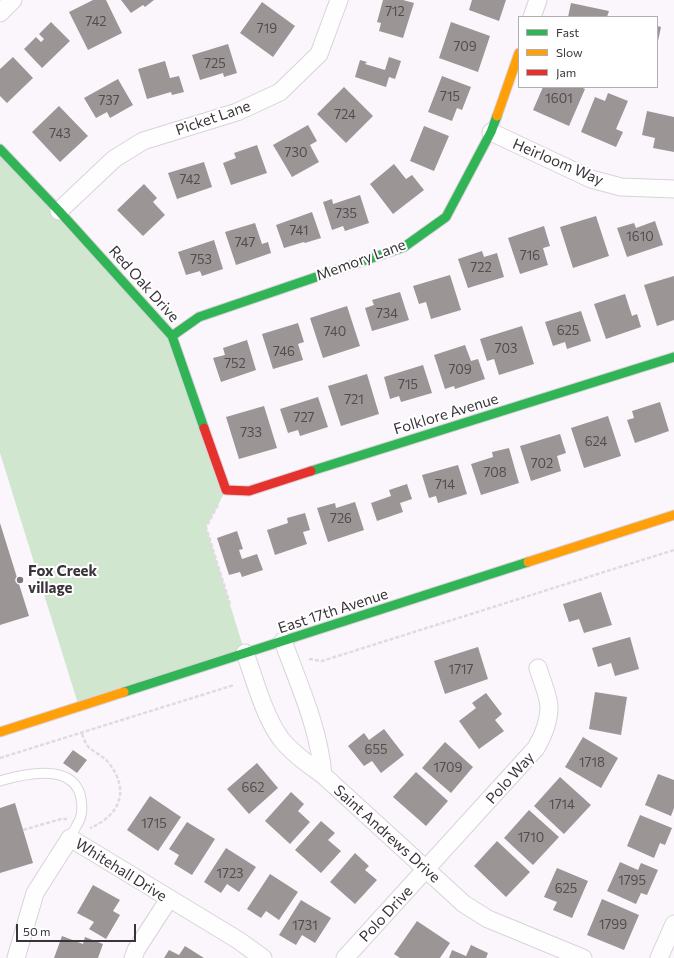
<!DOCTYPE html>
<html>
<head>
<meta charset="utf-8">
<style>
  body { margin:0 }
  #map { position:relative; width:674px; height:958px; overflow:hidden; background:#fbf6fc; font-family:Commissioner,sans-serif }
  canvas { display:block }
  .legend { position:absolute; left:518px; top:16px; width:140px; height:72px; box-sizing:border-box; background:#fff; border:1px solid #b0aeb0; margin:0; padding:5px 7px; list-style:none; font-size:12px; color:#3a343a }
  .legend li { display:flex; align-items:center; gap:8px; height:20px }
  .legend b { width:20px; border:1px solid #b0aeb0 }
  .scale { position:absolute; left:16px; top:924px; width:120px; height:18px; box-sizing:border-box; border:2px solid #3a343a; border-top:0; padding-left:5px; font-size:12px; line-height:14px; white-space:nowrap; color:#3a343a; -webkit-text-stroke:3px #fff; paint-order:stroke }
</style>
</head>
<body>
<div id="map">
<canvas width="674" height="958"></canvas>
<ul class="legend">
<li><b style="height:5px;background:#30b455"></b>Fast</li>
<li><b style="height:5px;background:#ff9f0a"></b>Slow</li>
<li><b style="height:5px;background:#e5322d"></b>Jam</li>
</ul>
<div class="scale">50 m</div>
</div>
<script>
const c = document.querySelector('canvas').getContext('2d');
c.lineJoin = 'round';
function paint(path, color) { c.fillStyle = color; c.fill(path, 'evenodd'); }
function trace(path, color, width, dash) { c.strokeStyle = color; c.lineWidth = width; c.lineCap = dash ? 'butt' : 'round'; c.setLineDash(dash || []); c.stroke(path); }
function drawText(font, color, halo, rows, align = 'center') {
  c.font = font + ' Commissioner,sans-serif'; c.lineWidth = 4; c.setLineDash([]); c.textBaseline = 'middle'; c.strokeStyle = halo; c.fillStyle = color; for (const [text, x, y, turn = 0] of rows) {
    c.save(); c.translate(x, y); c.rotate((+turn || 0) * Math.PI / 180); c.textAlign = isNaN(turn) ? turn : align; if (halo) c.strokeText(text, 0, 0); c.fillText(text, 0, 0); c.restore();
  }
}
paint(new Path2D(`
  M0,149L172,336L226,490L206,527L245,653L79,707L0,453Z`), '#d0e6cf');
paint(new Path2D(`
  M93,0H106L122,33L88,50L69,12Z
  M121,0H154L145,7L143,5L131,13Z
  M383,0H403L414,3L403,38L379,31L381,23L377,22Z
  M472,0H506L499,21L469,10Z
  M262,2L295,26L273,57L240,33Z
  M571,3L609,11L607,17H568Z
  M51,22L70,41L42,68L24,49L36,37L41,42L44,39L39,34Z
  M451,22L490,36L478,72L439,58Z
  M657,26L661,27L658,41H657Z
  M228,44L237,73L224,77L223,73L200,80L192,55Z
  M13,57L33,78L7,103L0,96V69Z
  M389,57L401,61L395,79L389,77L386,87L355,77L360,60L367,62L365,64L385,70Z
  M165,61L170,78L179,76L184,92L172,95L171,92L147,99L138,69Z
  M442,76L471,87L462,110L457,108L452,121L428,112Z
  M118,79L133,105L110,118L107,112L96,118L84,98Z
  M344,87L373,116L346,143L317,114Z
  M543,87H581L585,89L569,126L533,110Z
  M608,93L628,101L616,129L623,132L616,147L581,132L595,97L605,101Z
  M59,106L88,136L60,162L32,132Z
  M647,111L674,117V152L653,148L655,138L642,135Z
  M308,125L317,141L310,145L319,162L292,177L273,145Z
  M424,126L449,136L434,171L410,161Z
  M257,145L267,173L231,185L223,163L236,158L234,153Z
  M204,162L212,187L177,199L168,173Z
  M394,164L406,179L412,175L424,190L393,214L370,184Z
  M144,184L157,198L153,202L165,215L143,236L117,210Z
  M360,195L369,223L345,231L343,226L332,230L323,202L332,199L333,204Z
  M312,212L321,238L305,243L304,242L284,248L276,225Z
  M596,216L609,256L573,268L560,227Z
  M655,221L663,245L627,257L617,228L634,223L636,228Z
  M255,223L262,244L268,242L271,253L236,265L225,232Z
  M544,226L550,246L543,248L548,265L520,274L508,238Z
  M214,240L223,269L202,276L200,271L186,275L178,252Z
  M482,251L484,257L497,253L504,277L468,288L458,259Z
  M450,275L461,310L431,319L426,302L419,304L413,286Z
  M674,276V320L657,326L644,285Z
  M400,292L409,320L372,331L365,308L374,305L372,300Z
  M625,294L632,316L637,314L641,327L606,339L594,304Z
  M347,306L360,346L323,358L310,318Z
  M581,311L591,341L567,349L565,342L553,346L545,322Z
  M298,323L304,342L298,344L303,360L273,369L262,334Z
  M522,326L534,364L499,375L494,359L487,361L480,339Z
  M247,340L256,370L221,382L213,358L225,355L223,348Z
  M465,345L471,361L478,359L485,379L455,389L454,386L445,389L434,355Z
  M423,365L432,393L401,402L399,396L390,399L384,377Z
  M367,374L379,414L341,426L328,386Z
  M318,397L328,427L300,436L298,430L288,433L280,409Z
  M660,402L669,431L635,443L627,420L634,418L632,411Z
  M264,406L277,448L239,459L226,417Z
  M608,416L621,456L584,468L571,428Z
  M560,434L566,453L557,456L561,471L531,481L520,446Z
  M509,448L519,483L481,495L471,464L493,457L492,452Z
  M458,465L467,494L438,503L436,496L429,498L422,475Z
  M407,484L412,499L400,503L403,512L377,521L371,503L391,496L389,490Z
  M355,502L364,530L328,542L317,508L335,503L336,508Z
  M305,513L310,530L303,532L307,544L275,555L267,530L288,523L287,518Z
  M0,523L29,616L0,625Z
  M237,531L243,549L239,550L242,559L257,554L263,570L242,577L240,572L229,575L217,538Z
  M601,592L612,625L584,633L579,619L569,622L563,604Z
  M630,637L639,669L615,676L611,663L598,667L592,648Z
  M478,647L488,679L445,694L434,661Z
  M595,692L627,697L621,735L589,729Z
  M486,693L502,714L495,720L504,731L479,749L459,721L476,708L472,703Z
  M384,729L404,755L381,773L372,761L364,766L348,746L364,733L369,740Z
  M583,737L618,758L601,788L565,767Z
  M445,742L473,767L451,793L422,768Z
  M73,750L87,760L77,773L63,763Z
  M257,763L278,788L249,814L227,789Z
  M416,772L448,801L426,826L393,797Z
  M658,774L674,780V808L671,816L645,805Z
  M560,777L591,805L564,834L534,806Z
  M291,792L304,804L298,811L310,822L290,844L265,821Z
  M150,796L181,817L158,851L127,830Z
  M15,803L33,863L0,873V808Z
  M529,810L559,837L533,865L504,838Z
  M640,815L672,828L665,845L660,843L654,858L627,846Z
  M321,821L335,833L328,840L341,851L321,873L295,850Z
  M187,822L215,839L192,875L174,864L179,855L169,849Z
  M497,841L530,872L506,897L474,866Z
  M226,848L256,867L239,892L227,884L221,893L204,882Z
  M355,853L369,866L365,870L377,880L355,904L330,882Z
  M620,862L638,870L641,863L658,870L647,895L641,893L636,904L607,891Z
  M557,868L588,881L572,918L553,910L557,902L544,897Z
  M270,874L298,892L279,920L266,911L261,918L247,909Z
  M93,885L120,900L113,911L120,915L106,939L89,929L94,922L77,913Z
  M602,899L639,915L624,950L587,935Z
  M301,900L331,918L315,943L302,935L296,945L279,935Z
  M417,921L450,943L440,958H400L394,954Z
  M62,936L83,944L85,937L103,944L98,958H54Z
  M471,945L488,953L486,958H449L452,950L466,956Z
  M185,946L204,958H164L169,950L179,955Z`), '#9b9596');
const lane = new Path2D(`
  M0,781C24,774 70,763 80,794C82,802 83,811 80,819C77,825 73,832 70,838`);
const street = new Path2D(`
  M0,13L13,0
  M532,17L538,0
  M491,132L591,179L621,187L674,189
  M59,211L114,159L143,141L237,112L280,92L319,54L339,0
  M283,641C299,685 319,728 323,775
  M245,653C255,680 264,716 281,739C292,753 308,764 323,775L464,904L488,919L583,958
  M16,958L35,893L70,838L238,940L263,958
  M133,958L136,950L169,899
  M345,958L536,748C543,736 549,721 549,707C549,696 541,679 538,668
  M659,958L674,924`);
const fast = new Path2D(`
  M0,149L59,211L172,336L204,428
  M172,336L199,317L404,247L446,217L491,132L497,116
  M311,471L674,357
  M124,692L528,562`);
const slow = new Path2D(`
  M497,116L519,53
  M528,562L674,515
  M0,732L124,692`);
const jam = new Path2D(`
  M204,428L226,490L249,491L311,471`);
trace(lane, '#d8d3d9', 11);
trace(street, '#d8d3d9', 19);
trace(fast, '#d8d3d9', 11);
trace(slow, '#d8d3d9', 11);
trace(jam, '#d8d3d9', 11);
trace(new Path2D(`
  M218,505L206,527L230,604
  M309,659L322,661L674,550
  M82,734C84,739 86,746 91,749C97,754 103,756 108,762C130,789 121,815 90,828
  M0,758L234,685
  M23,830L61,819H67`), '#dedcde', 2.5, [4, 2]);
trace(lane, '#fefeff', 9);
trace(street, '#fefeff', 17);
trace(fast, '#30b455', 9);
trace(slow, '#ff9f0a', 9);
trace(jam, '#e5322d', 9);
for (const [x, y, r, color] of [
  [20,580,4,"#7e787e"]
]) { const dot = new Path2D(); dot.arc(x, y, r, 0, 2 * Math.PI); c.fillStyle = color; c.fill(dot); trace(dot, '#fff', 1.5); }
drawText('13px', '#524c51', null, [
  ["712",395,12],
  ["742",96,22],
  ["719",267,29],
  ["709",465,47],
  ["725",215,64],
  ["715",450,97],
  ["1601",559,99],
  ["737",109,101],
  ["724",345,115],
  ["743",60,134],
  ["730",296,153],
  ["742",190,180],
  ["735",346,214],
  ["741",299,231],
  ["1610",640,237],
  ["747",245,243],
  ["716",530,256],
  ["753",201,260],
  ["722",481,268],
  ["734",387,314],
  ["625",568,331],
  ["740",335,332],
  ["703",506,349],
  ["746",284,352],
  ["752",235,364],
  ["709",460,370],
  ["715",408,385],
  ["721",354,400],
  ["727",304,418],
  ["733",251,433],
  ["624",596,442],
  ["702",542,464],
  ["708",495,473],
  ["714",445,485],
  ["726",341,519],
  ["1717",461,670],
  ["655",376,750],
  ["1718",592,763],
  ["1709",448,768],
  ["662",253,788],
  ["1714",562,805],
  ["1715",154,824],
  ["1710",531,838],
  ["1723",230,874],
  ["1795",632,881],
  ["625",566,889],
  ["1799",613,925],
  ["1731",305,926]
]);
drawText('15px', '#3a343a', '#fff', [
  ["Picket Lane",213,118,-19],
  ["Heirloom Way",558,162,23],
  ["Memory Lane",361,260,-20],
  ["Red Oak Drive",144,284,48],
  ["Folklore Avenue",446,414,-17],
  ["East 17th Avenue",333,611,-18],
  ["Polo Way",510,778,-48],
  ["Saint Andrews Drive",387,834,42],
  ["Whitehall Drive",121,870,32],
  ["Polo Drive",386,914,-47]
]);
drawText('bold 15px', '#3a343a', '#fff', [
  ["Fox Creek",28,571],
  ["village",28,588]
], 'left');
</script>
</body>
</html>
